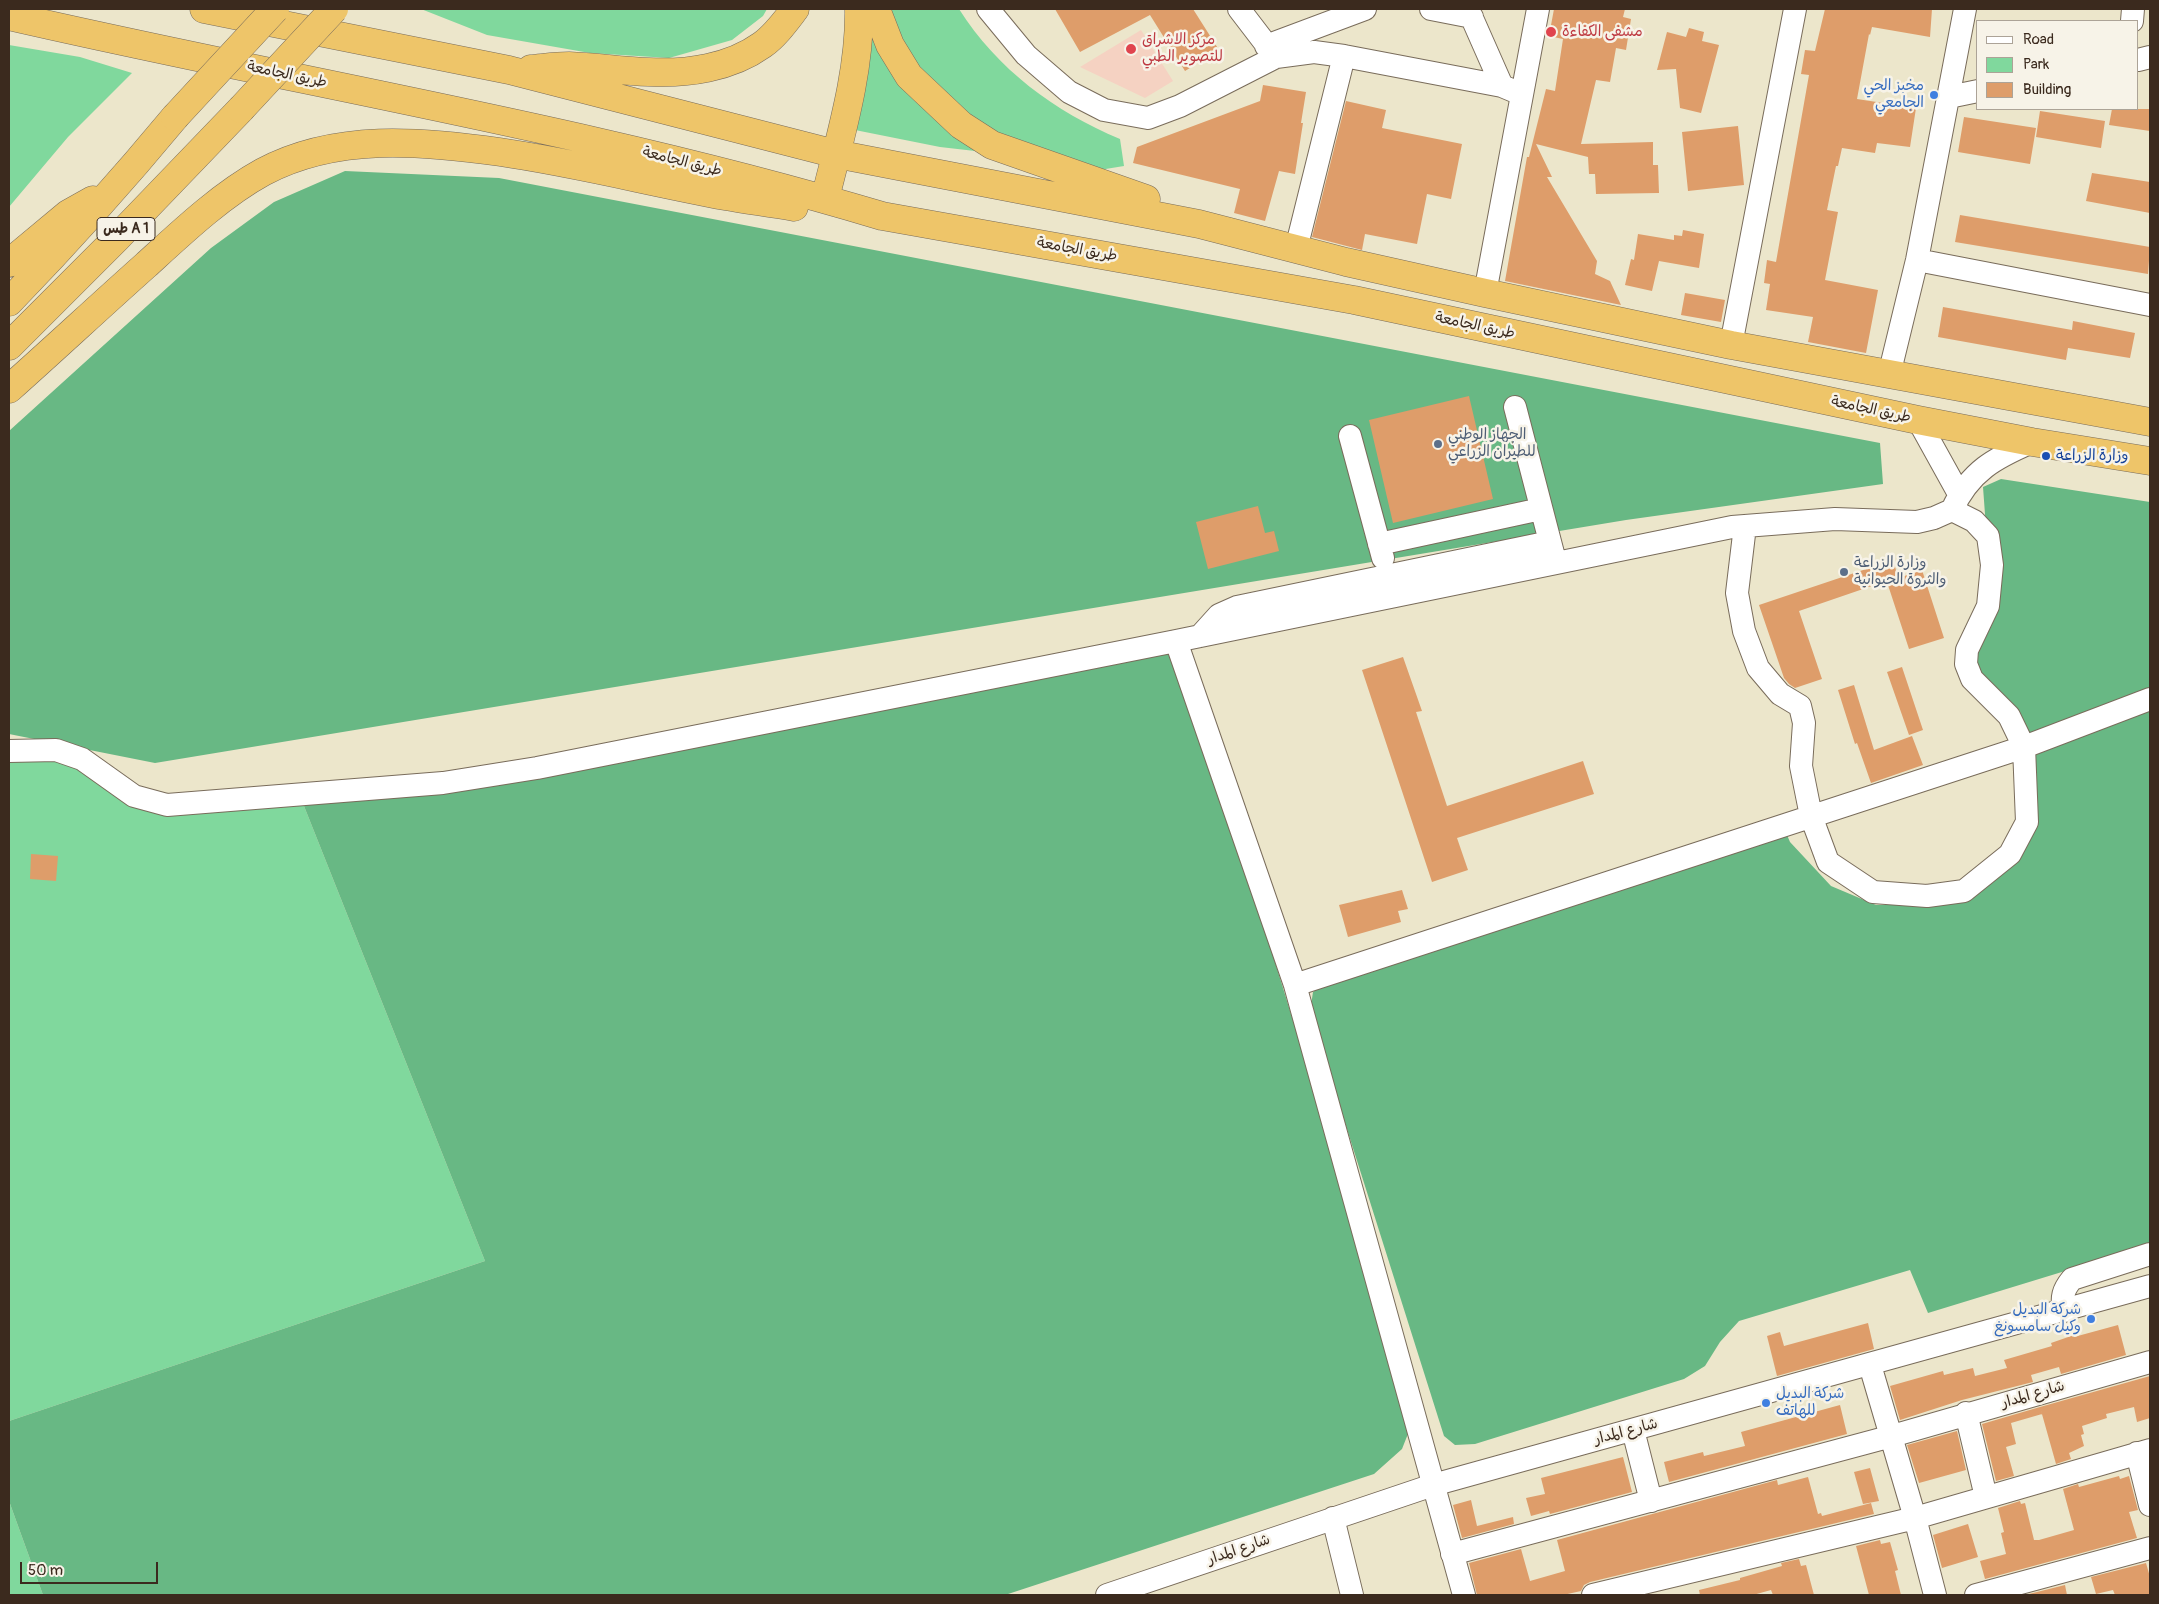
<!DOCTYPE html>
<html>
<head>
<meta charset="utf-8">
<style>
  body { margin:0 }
  #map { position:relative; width:2159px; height:1604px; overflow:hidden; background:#ece6cb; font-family:Pangolin,sans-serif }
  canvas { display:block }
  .frame { position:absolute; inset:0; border:10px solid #3b2a1e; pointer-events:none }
  .legend { position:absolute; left:1976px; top:20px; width:162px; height:90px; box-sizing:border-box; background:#f7f3e8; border:1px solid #aca397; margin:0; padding:6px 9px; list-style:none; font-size:15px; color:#3b2a1e }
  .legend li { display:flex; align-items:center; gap:10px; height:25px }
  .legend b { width:25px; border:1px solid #aca397 }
  .scale { position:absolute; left:20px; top:1562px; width:138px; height:22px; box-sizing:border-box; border:2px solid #3b2a1e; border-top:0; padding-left:6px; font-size:15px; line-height:18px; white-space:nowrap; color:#3b2a1e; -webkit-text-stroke:4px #f7f3e8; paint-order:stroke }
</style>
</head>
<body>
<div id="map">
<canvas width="2159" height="1604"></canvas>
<div class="frame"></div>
<ul class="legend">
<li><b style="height:6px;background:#fff"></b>Road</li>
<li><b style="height:14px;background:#80d89d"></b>Park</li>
<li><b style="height:14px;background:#de9d6a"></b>Building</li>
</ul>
<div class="scale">50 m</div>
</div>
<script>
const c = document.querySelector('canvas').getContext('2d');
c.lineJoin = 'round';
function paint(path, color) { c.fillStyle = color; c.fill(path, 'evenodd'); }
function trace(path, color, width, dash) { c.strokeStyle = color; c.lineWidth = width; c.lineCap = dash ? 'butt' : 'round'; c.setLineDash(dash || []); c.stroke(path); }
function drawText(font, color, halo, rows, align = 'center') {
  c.font = font + ' Pangolin,"Playpen Sans Arabic",sans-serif'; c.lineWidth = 5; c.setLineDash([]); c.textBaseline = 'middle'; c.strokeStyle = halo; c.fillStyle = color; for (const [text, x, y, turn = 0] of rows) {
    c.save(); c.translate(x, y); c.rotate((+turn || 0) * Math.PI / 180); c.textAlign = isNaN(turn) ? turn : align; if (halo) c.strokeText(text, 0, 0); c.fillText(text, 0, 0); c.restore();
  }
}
paint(new Path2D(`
  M1141,30L1173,81L1145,98L1080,67Z`), '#f5d2c2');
paint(new Path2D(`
  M421,9H767L763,16L732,40L669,58L590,53L487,35Z
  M887,9H959C997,69 1055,112 1120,139L1124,166L1081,173L970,126L911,62Z
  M868,19L894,77L913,99L975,151L940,147L855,130Z
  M9,45L80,57L132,73L68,137L9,207Z
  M56,750L134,796H300L485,1261L9,1421V751Z
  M9,1501L43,1595H9Z`), '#80d89d');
paint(new Path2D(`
  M345,171L499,178L1880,443L1883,484L1626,520L155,763L9,734V431L211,248L274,202Z
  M2001,479L2150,502V1245L1928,1313L1910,1270L1739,1321L1720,1342L1705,1366L1684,1379L1475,1444L1455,1445L1444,1436L1310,1012L1313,992L1335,977L1787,835L1790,842L1831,886L1876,905H1927L1967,891L2025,824L2015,711L1998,689L1973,669L1990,582L1983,487Z
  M1176,641L1415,1416L1402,1449L1374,1474L1005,1595H43L9,1501V1421L485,1261L300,796L443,783Z`), '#68b884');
paint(new Path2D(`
  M1055,9H1193L1219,50L1185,71L1150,15L1080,52Z
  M1554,9H1625L1623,17L1631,19L1626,50L1616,48L1610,82L1596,80L1581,144L1653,142V165H1658L1659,193L1596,194L1595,174H1589L1588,157L1536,144L1552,177H1547L1597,261L1595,274L1610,281L1621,305L1505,281L1527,157H1529L1546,89L1555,91L1563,39L1549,36Z
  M1825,9H1932L1930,37L1872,27L1870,35L1869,34L1857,99L1916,108L1910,147L1877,143L1875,153L1842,148L1838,166H1836L1827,210L1838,212L1825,280L1878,290L1866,353L1808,342L1813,317L1766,310L1770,284L1764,283L1767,260L1776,262L1809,75L1801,74L1805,50L1815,51Z
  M1689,28L1704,32L1702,41L1719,45L1701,113L1680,108L1676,69L1657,70L1667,32L1686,37Z
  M1263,85L1306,92L1301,123H1303L1295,174L1279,171L1265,221L1234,213L1240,189L1133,163L1137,147L1260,101Z
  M1346,101L1386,110L1382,128L1462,144L1451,199L1427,194L1417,244L1365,234L1362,250L1312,237Z
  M2112,109H2150V131L2109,125Z
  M2040,111L2105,121L2101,148L2036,137Z
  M1964,117L2036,128L2030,164L1958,152Z
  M1738,126L1744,185L1688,191L1682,132Z
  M2092,173L2150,182V213L2086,201Z
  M1960,215L2150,247L2148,274L1955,242Z
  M1683,230L1704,234L1699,268L1659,261L1652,291L1625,285L1631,259L1634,260L1638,234L1674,240V235L1682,236Z
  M1685,293L1725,300L1721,322L1681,315Z
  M1943,307L2072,330L2073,321L2135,333L2130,358L2068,348L2066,360L1938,337Z
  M1469,396L1493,499L1393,523L1369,420Z
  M1258,506L1265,533L1274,531L1279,551L1208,569L1196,522Z
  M1893,560L1898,577L1799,611L1822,679L1795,688L1789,684L1784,678L1759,605Z
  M1922,570L1944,638L1909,649L1887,582Z
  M1403,657L1422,711L1416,712L1447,806L1583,761L1594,794L1457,838L1468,870L1432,882L1362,670Z
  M1902,667L1923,730L1909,735L1887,672Z
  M1854,685L1874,750L1912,736L1923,765L1871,783L1857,743L1855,744L1838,690Z
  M31,854L58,856L56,881L30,879Z
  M1402,890L1408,909L1398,911L1401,922L1348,937L1339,905Z
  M1868,1323L1874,1349L1777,1376L1767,1336L1780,1332L1784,1346Z
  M2118,1325L2126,1355L2061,1374L2059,1367L2031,1375L2033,1382L1962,1400L1900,1420L1890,1386L1943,1371L1944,1375L1973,1368L1975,1376L2007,1368L2004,1360L2052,1346L2051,1343L2074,1335V1337Z
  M2150,1376V1418L2137,1422L2134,1407L2106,1414L2107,1418L2082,1426L2084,1434L2081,1435L2084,1446L2069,1453L2071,1459L2056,1464L2040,1407Z
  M1840,1405L1847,1434L1669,1482L1664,1462L1703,1452L1704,1456L1745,1446L1741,1432Z
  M2040,1407L2042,1414L2011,1423L2016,1444L2006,1447L2014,1476L1996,1481L1982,1424Z
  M1957,1431L1966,1470L1919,1483L1907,1445Z
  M1623,1457L1632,1492L1550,1514L1549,1511L1531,1516L1526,1498L1545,1494L1541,1478Z
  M1870,1468L1879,1501L1863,1504L1854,1472Z
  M2119,1476L2120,1479L2129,1476L2138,1510L2129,1512L2137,1538L1985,1579L1980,1561L2006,1554L2001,1533L2004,1532L1998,1508L2020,1501L2021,1504L2025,1503L2034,1540H2039L2074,1530L2063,1489L2078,1484L2079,1487Z
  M1808,1477L1818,1514L1821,1513L1822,1516L1871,1503L1874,1514L1590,1582L1584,1585L1581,1591L1563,1595H1477L1469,1563L1521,1549L1530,1581L1565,1571L1557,1540L1777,1480L1778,1485Z
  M1471,1500L1477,1526L1513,1517L1514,1524L1462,1538L1453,1505Z
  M1968,1524L1978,1557L1942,1568L1933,1535Z
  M1880,1540L1881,1544L1890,1542L1898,1570L1895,1571L1901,1595H1869L1856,1546Z
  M1799,1559L1801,1566L1806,1565L1814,1595H1773L1771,1590L1753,1595H1700L1699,1590L1740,1580V1578L1782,1566L1781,1563Z
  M2146,1563L2150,1577V1595H2115L2113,1590L2096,1594L2091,1577Z
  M2065,1585L2067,1595H2025Z`), '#de9d6a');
const minor = new Path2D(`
  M988,9L1026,55L1069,92L1104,110L1148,118L1180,106L1276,57L1314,52L1344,56L1502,86L1521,94
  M1239,9L1275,56
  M1431,9L1472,17
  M1468,9L1502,86
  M2132,21L2133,9
  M1266,46L1365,9
  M2138,60L2150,57
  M1949,97L1978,91
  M1296,249L1344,56
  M1917,260L2150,305
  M1485,293L1538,9
  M1731,345L1795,9
  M1889,375L1917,260L1965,9
  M1515,407L1554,557
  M1918,420L1959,494
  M1350,436L1383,558
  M1745,526L1737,593L1744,631L1758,668L1780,694L1800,706L1804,723L1801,766L1811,816L1828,862L1873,892L1927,896L1964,891L2010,854L2027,822L2024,747L2009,716L1972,679L1966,664L1967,650L1988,606L1992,565L1988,536L1974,521L1952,510
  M1379,544L1541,509
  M1200,636L1219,615L1237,607L1550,542
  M1176,641L1295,985L1464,1595
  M9,751L56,750L82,759L134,796L167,805L443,783L537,768L1176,641L1732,527L1835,519L1917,522L1934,518L1952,510C1970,471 1995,458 2032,442
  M1295,985L2024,747L2150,699
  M2064,1311C2061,1297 2063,1290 2072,1279L2150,1254
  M1870,1365L1915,1518L1935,1595
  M1966,1413L1986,1497
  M1633,1430L1651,1501
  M2137,1453L2150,1505
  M1333,1518L1352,1595
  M1452,1554L1892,1436L2150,1362
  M1107,1595L1433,1485L2150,1286
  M1593,1595L1915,1518L2150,1450
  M1976,1595L2150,1548`);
const highway = new Path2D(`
  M204,9L509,70L836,154L1199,224L1346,262L1485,293L1731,345L2150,422
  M876,9L890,45L909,76L961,125L992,145L1146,199
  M9,16C300,83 595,130 882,216L1354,300L1918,420L2032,442L2150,461
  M531,69C543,68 556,66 569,66C595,67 622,71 649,72C687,74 730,68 762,45C775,36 785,22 795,9
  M825,199C840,137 860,73 859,9
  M9,263L68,214L93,200
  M9,302C67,242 122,181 175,117
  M9,346L117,238L241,109
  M9,389C55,348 100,306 146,265C181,233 221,195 263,172C336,133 421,141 500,152C576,163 650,182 725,196C748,200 771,203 794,207`);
trace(minor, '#796c5b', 24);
trace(highway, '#796c5b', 29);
trace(minor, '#fff', 22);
trace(highway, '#eec569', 28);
const highwayBridge = new Path2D(`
  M241,109L334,9
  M175,117L275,9`);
trace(highwayBridge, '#796c5b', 29, []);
trace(highwayBridge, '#eec569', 28);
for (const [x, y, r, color] of [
  [1551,32,6,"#e0444e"],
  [1131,49,6,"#e0444e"],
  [1934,95,5,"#3f7fe0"],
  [1438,444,5,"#5c6f8a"],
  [2046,456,5,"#1a4fb4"],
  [1844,572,5,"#5c6f8a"],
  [2091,1319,5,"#3f7fe0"],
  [1766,1403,5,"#3f7fe0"]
]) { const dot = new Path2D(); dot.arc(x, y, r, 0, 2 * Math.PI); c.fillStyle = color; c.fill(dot); trace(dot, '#f7f3e8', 2); }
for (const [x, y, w] of [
  [126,229,58]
]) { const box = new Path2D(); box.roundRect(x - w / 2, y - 11.5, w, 23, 4); c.fillStyle = '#f7f3e8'; c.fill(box); trace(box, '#3b2a1e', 1); }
drawText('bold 14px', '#3b2a1e', null, [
  ["طس A 1",126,229]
]);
drawText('15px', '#be3a42', '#f7f3e8', [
  ["مشفى الكفاءة",1562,32],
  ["مركز الاشراق",1142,40],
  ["للتصوير الطبي",1142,57]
], 'left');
drawText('15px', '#3b2a1e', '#f7f3e8', [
  ["طريق الجامعة",287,75,12],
  ["طريق الجامعة",682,162,14],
  ["طريق الجامعة",1077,250,10],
  ["طريق الجامعة",1475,326,12],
  ["طريق الجامعة",1871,410,12],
  ["شارع المدار",2033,1395,-16],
  ["شارع المدار",1626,1432,-15],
  ["شارع المدار",1239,1550,-19]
]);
drawText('15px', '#366cbe', '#f7f3e8', [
  ["مخبز الحي",1924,86],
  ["الجامعي",1924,103],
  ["شركة البديل",2081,1310],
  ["وكيل سامسونغ",2081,1327],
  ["شركة البديل",1776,1394,"left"],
  ["للهاتف",1776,1411,"left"]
], 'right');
drawText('15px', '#4e5e75', '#f7f3e8', [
  ["الجهاز الوطني",1448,435],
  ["للطيران الزراعي",1448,452],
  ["وزارة الزراعة",1854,563],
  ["والثروة الحيوانية",1854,580]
], 'left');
drawText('15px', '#164399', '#f7f3e8', [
  ["وزارة الزراعة",2056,456]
], 'left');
</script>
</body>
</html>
